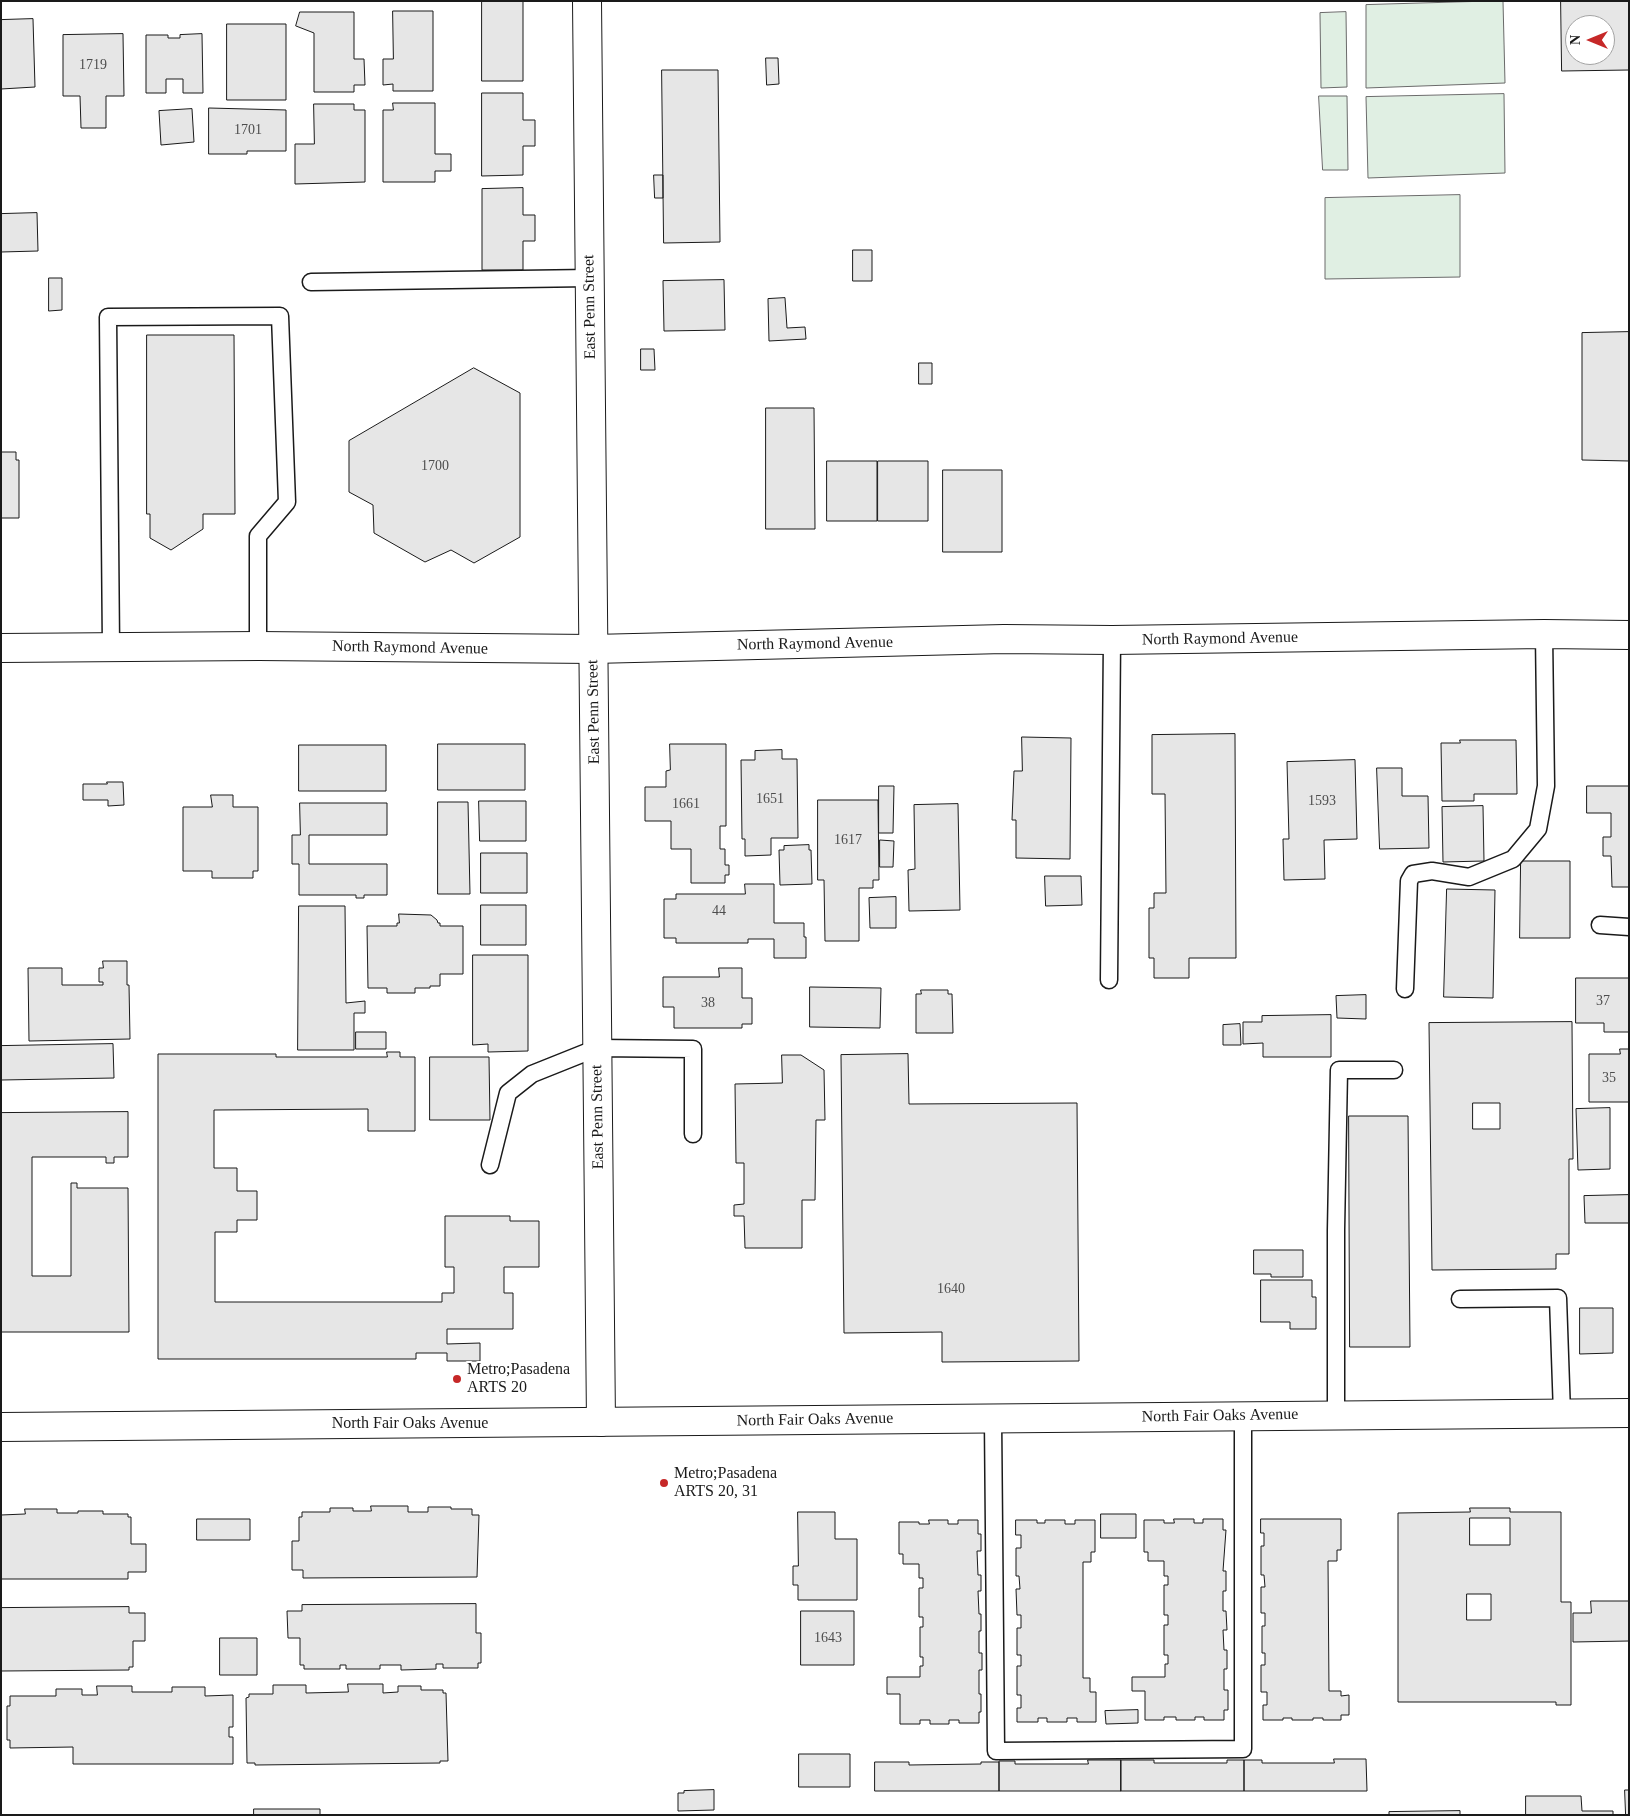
<!DOCTYPE html>
<html>
<head>
<meta charset="utf-8">
<style>
  body { margin:0 }
  #map { position:relative; width:1630px; height:1816px; overflow:hidden; background:#fff; font-family:"Times New Roman",serif }
  canvas { display:block }
  .frame { position:absolute; inset:0; border:2px solid #1a1a1a; pointer-events:none }
  .north { position:absolute; left:1565px; top:15px; width:50px; height:50px; box-sizing:border-box; background:#fff; border:1px solid #a3a3a3; border-radius:50%; rotate:270deg; font-size:14px; font-weight:700; line-height:20px; text-align:center; color:#1a1a1a }
  .north::after { content:''; display:block; margin:auto; width:18px; height:22px; background:#c62828; clip-path:polygon(50% 0,100% 100%,50% 72%,0 100%) }
</style>
</head>
<body>
<div id="map">
<canvas width="1630" height="1816"></canvas>
<div class="frame"></div>
<div class="north">N</div>
</div>
<script>
const c = document.querySelector('canvas').getContext('2d');
c.lineJoin = 'round';
function paint(path, color) { c.fillStyle = color; c.fill(path, 'evenodd'); }
function trace(path, color, width, dash) { c.strokeStyle = color; c.lineWidth = width; c.lineCap = dash ? 'butt' : 'round'; c.setLineDash(dash || []); c.stroke(path); }
function drawText(font, color, halo, rows, align = 'center') {
  c.font = font + ' "Times New Roman",serif'; c.lineWidth = 4; c.setLineDash([]); c.textBaseline = 'middle'; c.strokeStyle = halo; c.fillStyle = color; for (const [text, x, y, turn = 0] of rows) {
    c.save(); c.translate(x, y); c.rotate((+turn || 0) * Math.PI / 180); c.textAlign = isNaN(turn) ? turn : align; if (halo) c.strokeText(text, 0, 0); c.fillText(text, 0, 0); c.restore();
  }
}
const green = new Path2D(`
  M1503,1L1505,83L1366,88V5Z
  M1346,12L1347,87L1321,88L1320,13Z
  M1504,94L1505,173L1368,178L1366,97Z
  M1319,96H1347L1348,170H1323Z
  M1460,195V277L1325,279V198Z`);
paint(green, '#e0efe3');
trace(green, '#6a6a6a', 1);
const building = new Path2D(`
  M482,1H523V81H482Z
  M1561,1H1629V70L1562,71ZM1575,25H1605V55H1575Z
  M393,11H433V91H393V84L383,85V59H393Z
  M300,12H354V59H364L365,85H354V92H314V33L296,26Z
  M33,19L35,87L1,89V20Z
  M227,24H286V100H227Z
  M123,34L124,96H106V128H81L80,96H63V35Z
  M202,34L203,93H183V79H166V93H146V35H168V38H180V35Z
  M766,58H778L779,84L767,85Z
  M662,70H718L720,242L664,243Z
  M482,93H523V120H535V146H523V175L482,176Z
  M393,103H435V154H451V171H435V182H383V110H393Z
  M314,104H354V110H365V182L295,184V144H314Z
  M209,108L286,110V151H247V154H209Z
  M192,109L194,142L161,145L159,111Z
  M654,175H663V198H655Z
  M523,188V215H535V241H523V270H482V189Z
  M37,213L38,251L1,252V214Z
  M853,250H872V281H853Z
  M49,278H62V310L49,311Z
  M724,280L725,330L664,331L663,281Z
  M785,298L787,328L805,327L806,339L769,341L768,299Z
  M1629,332V461L1582,460V333Z
  M147,335H234L235,514H203V529L171,550L150,538V514H147Z
  M641,349H654L655,370H641Z
  M919,363H932V384H919Z
  M474,368L520,393V537L474,563L451,550L425,562L374,533L373,505L349,492V441Z
  M766,408H814L815,529H766Z
  M1,452H16V460H19V518H1Z
  M827,461H877V521H827Z
  M878,461H928V521H878Z
  M943,470H1002V552H943Z
  M1235,734L1236,958H1189V978H1154V958H1149V908H1154V893H1166L1165,794H1152V735Z
  M1022,737L1071,738L1070,859L1016,858V820H1012L1014,771H1022Z
  M1460,740H1516L1517,794H1474V801H1442L1441,743H1460Z
  M438,744H525V790H438Z
  M670,744H726V826H720V849H725V865H729V875H725V883H691V849H671V821H645V787H666V771L670,770Z
  M299,745H386V791H299Z
  M782,750V759H797L798,838H771V855L745,856V839H742L741,760H755V751Z
  M1355,760L1357,839L1324,840L1325,879L1284,880L1283,839H1289L1287,762Z
  M1377,768H1402V796H1428L1429,848L1380,849Z
  M107,782H123L124,805L108,806V800H83V784H107Z
  M879,786H894L893,833H879Z
  M1587,786H1629V887H1612L1611,856H1603V837H1611V813H1587Z
  M211,795H233V807H258V871H253V878H212V871H183V807H212Z
  M818,800H878L879,880H873V888H859V941H825L824,880H818Z
  M479,801H526V841H480Z
  M438,802H468L470,894H438Z
  M300,803H387V835H309V864H387V895H364V898H356V895H299V864H292V835H300Z
  M958,804L960,910L909,911L908,870L915,869L914,805Z
  M1483,806L1484,861L1443,862L1442,807Z
  M880,840L894,841L893,867H880Z
  M809,845V850H811L812,884L780,885L779,850H784V846Z
  M481,853H527V893H481Z
  M1521,861H1570V938H1520Z
  M1045,876H1081L1082,905L1046,906Z
  M745,884H774V923H804V937H806V958H774V939H748V943H676V938H664V899H676V894H745Z
  M1447,889L1495,890L1493,998L1444,997Z
  M896,897V928H870L869,898Z
  M481,905H526V945H481Z
  M299,906H345L346,1003L365,1001V1013H354V1050H298Z
  M399,914L431,915L437,920L438,923H440V926H463V974H440V986H430V988H415V993H387V988H368L367,926H397V923H399Z
  M473,955H528V1051L488,1052V1044L473,1045Z
  M103,961H127V985H129L130,1039L29,1041L28,968H62V985H103V982H99V968H103Z
  M719,968H742V998H752V1024H742V1028H674V1007H663V977H719Z
  M1576,978H1629V1032H1604V1023H1576Z
  M810,987L881,988L880,1028L810,1027Z
  M921,990H948V994H952L953,1033H916V994H921Z
  M1366,995V1019L1337,1018L1336,996Z
  M1331,1015V1057H1263V1043L1243,1044V1022H1262V1016Z
  M1572,1022L1573,1159H1569V1254H1556V1269L1432,1270L1429,1023ZM1473,1103H1500V1129H1473Z
  M1240,1024L1241,1045H1223V1025Z
  M356,1032H386V1049H356Z
  M113,1044L114,1078L1,1080V1046Z
  M1620,1049H1629V1102H1589V1054H1620Z
  M387,1052H400V1057H415V1131H368V1109L214,1110V1168H237V1191H257V1220H237V1232H215V1302H442V1293H454V1267H445V1216H510V1221H539V1267H504V1293H513V1329H447V1344L480,1343V1361H447V1353H416V1359H158V1054H276V1057H387Z
  M908,1054L909,1104L1077,1103L1079,1361L942,1362V1332L844,1333L841,1055Z
  M782,1055H801L824,1070L825,1120H816L815,1200H802V1248H745L744,1216H734V1205L744,1204V1163H736L735,1084L782,1083Z
  M430,1057H489L490,1120H430Z
  M1610,1108V1169L1578,1170L1576,1109Z
  M128,1112V1157H114V1163H106V1157H32V1276H71V1183H77V1188H128L129,1332H1V1113Z
  M1349,1116H1408L1410,1347H1350Z
  M1629,1195V1223H1585L1584,1196Z
  M1254,1250H1303V1277H1271V1274H1254Z
  M1261,1280H1312V1297H1316V1329H1290V1322H1261Z
  M1580,1308H1613V1353L1580,1354Z
  M371,1506H408V1512H428V1507H451V1509H472V1515H479L477,1577L303,1578V1570H292V1541H299V1517H302V1512H330V1508H353V1511H371Z
  M1470,1508H1510V1512H1561V1602H1571V1705H1556V1702H1398V1513L1470,1512ZM1470,1518H1510V1545H1470ZM1467,1594H1491V1620H1467Z
  M25,1509H57V1513H78V1511H103V1514H128V1517H131V1544H146V1572H128V1579H1V1515L25,1514Z
  M798,1512H835V1539H857V1600H798V1585H793V1566H798Z
  M1101,1514H1136V1538H1101Z
  M197,1519H250V1540H197Z
  M1174,1519H1194V1523H1203V1519H1223V1530H1226L1223,1571H1226V1591H1223V1611H1226L1227,1630H1223L1224,1650H1227V1669H1224V1690H1228V1710H1224V1720H1204V1717H1195V1720H1176V1717H1164V1720H1145V1691H1132V1677H1165V1664H1168V1655H1164V1625H1168V1615H1164V1585H1168V1576H1164V1561H1148V1552H1144V1520H1164V1523H1174Z
  M1261,1519H1341V1550H1337V1561H1328L1329,1691H1341V1696L1349,1695V1715H1341V1720H1323V1718H1313V1720H1292V1718H1283V1720H1263V1705H1267V1692H1261V1665H1265V1653H1262V1626H1265V1613H1261V1587H1265L1264,1575H1261V1546H1264V1533H1261Z
  M929,1520H948V1524H958V1520H978V1534H981V1551H977L978,1575H981V1591H978L979,1614H981V1631H979V1653H982V1670H979V1694H981V1712H979V1723H959V1720H949V1724H930V1720H920V1724H900V1694H887V1677H920V1666H923V1657H920V1627H923V1617H919V1588H923V1578H919V1564H903V1554H899V1522H919V1524H929Z
  M1016,1520H1037V1523H1045V1520H1065V1524H1075V1520H1095V1552H1091V1562H1083V1678H1090V1692H1096V1722H1077V1718H1067V1722H1047V1718H1038V1722H1017V1708H1021V1695H1017V1666H1021V1655H1017V1628H1021V1615H1017L1016,1589H1020L1019,1576H1016V1548H1021V1535H1016Z
  M1591,1601H1629V1641L1573,1642V1613H1591Z
  M476,1604V1633H481V1663H478V1668H443V1664H436V1669L401,1670V1665H380V1669H346V1665H340V1669H304V1665H300V1638H288L287,1611H302V1605Z
  M129,1607V1613H145V1641H133V1667H129V1670L1,1671V1608Z
  M801,1611H854V1665H801Z
  M220,1638H257V1675H220Z
  M348,1684H383V1693L398,1692V1686H421V1690H443V1693H446L448,1761H440V1763L255,1765V1763H247L246,1698L249,1697V1694H273V1685H306V1693L348,1692Z
  M97,1686H132V1692H172V1687H205V1696L233,1695V1727H229V1737H233V1764H73V1747L10,1748V1740H7V1706H10V1696H56V1689H82V1695H97Z
  M1138,1710V1723L1106,1724L1105,1711Z
  M799,1754H850V1787H799Z
  M1334,1759H1366L1367,1791H1244V1760H1262V1763H1334Z
  M1088,1760H1121V1791H999V1761H1015V1764H1088Z
  M1121,1760H1154V1763H1227V1760H1244V1791H1121Z
  M875,1762H909V1765L981,1764V1762H999V1791H875Z
  M714,1790V1810L678,1811V1793H684V1791Z
  M1625,1790H1629V1815H1626Z
  M1526,1796H1581L1582,1811H1613V1815H1526Z
  M254,1809H320V1815H254Z
  M1460,1811V1815H1389V1812Z`);
paint(building, '#e6e6e6');
trace(building, '#1a1a1a', 1);
const service = new Path2D(`
  M311,282L590,278
  M111,647L108,317L280,316L287,502L258,536V646
  M1600,925L1629,927
  M1109,980L1112,640
  M1405,989L1409,881L1413,874L1432,871L1469,877L1513,859L1538,829L1546,786L1544,634
  M490,1165L508,1093L532,1074L597,1048L693,1049V1134
  M1460,1299L1558,1298L1562,1414
  M1336,1414V1230L1339,1070H1394
  M993,1419L996,1751L1243,1749V1416`);
const minor = new Path2D(`
  M587,1L601,1422`);
const tertiary = new Path2D(`
  M1,648L258,646L593,649L1004,639L1112,640L1544,634L1629,635`);
const primary = new Path2D(`
  M1,1427L1629,1413`);
trace(service, '#1a1a1a', 19);
trace(minor, '#1a1a1a', 30);
trace(tertiary, '#1a1a1a', 30);
trace(primary, '#1a1a1a', 30);
trace(service, '#fff', 16);
trace(minor, '#fff', 28);
trace(tertiary, '#fff', 28);
trace(primary, '#fff', 28);
for (const [x, y, r, color] of [
  [457,1379,5,"#c62828"],
  [664,1483,5,"#c62828"]
]) { const dot = new Path2D(); dot.arc(x, y, r, 0, 2 * Math.PI); c.fillStyle = color; c.fill(dot); trace(dot, '#fff', 2); }
drawText('14px', '#4d4d4d', null, [
  ["1719",93,65],
  ["1701",248,130],
  ["1700",435,466],
  ["1651",770,799],
  ["1593",1322,801],
  ["1661",686,804],
  ["1617",848,840],
  ["44",719,911],
  ["37",1603,1001],
  ["38",708,1003],
  ["35",1609,1078],
  ["1640",951,1289],
  ["1643",828,1638]
]);
drawText('16px', '#1a1a1a', '#fff', [
  ["East Penn Street",590,307,-91],
  ["North Raymond Avenue",1220,639,-1],
  ["North Raymond Avenue",815,644,-1],
  ["North Raymond Avenue",410,648,1],
  ["East Penn Street",594,712,-91],
  ["East Penn Street",598,1117,-91],
  ["North Fair Oaks Avenue",1220,1416,-1],
  ["North Fair Oaks Avenue",815,1420,-1],
  ["North Fair Oaks Avenue",410,1424]
]);
drawText('16px', '#1a1a1a', '#fff', [
  ["Metro;Pasadena",467,1370],
  ["ARTS 20",467,1388],
  ["Metro;Pasadena",674,1474],
  ["ARTS 20, 31",674,1492]
], 'left');
</script>
</body>
</html>
